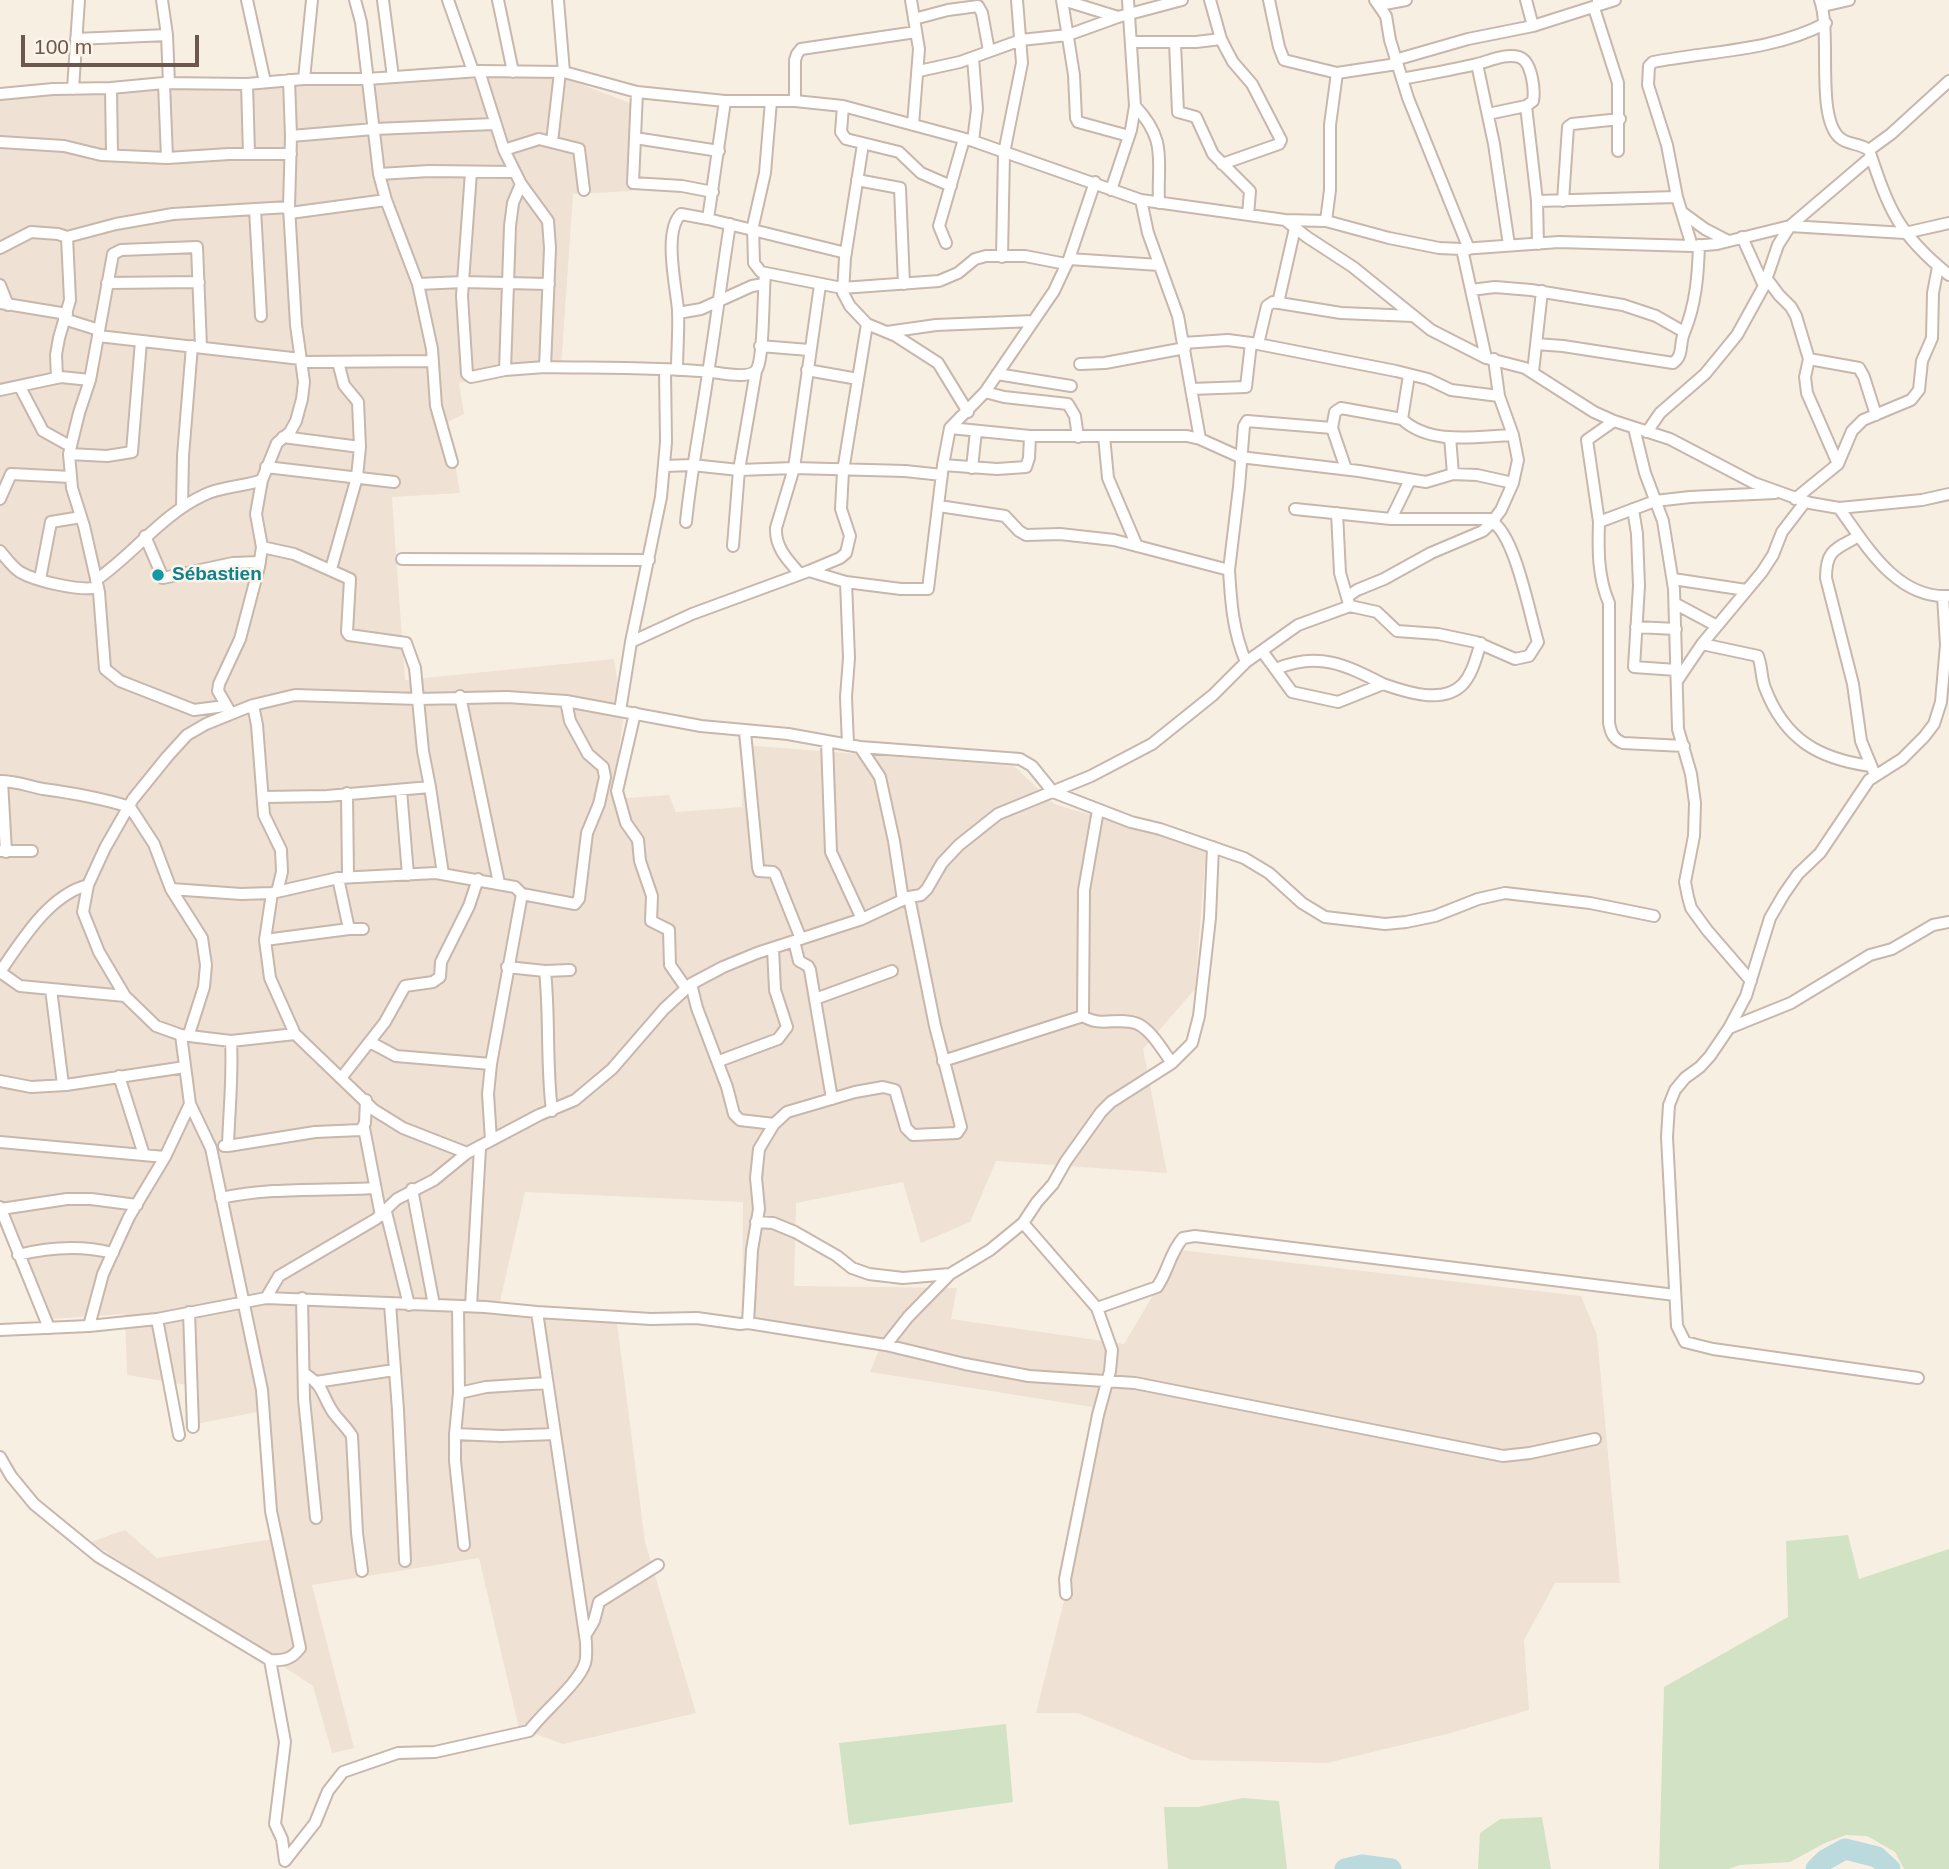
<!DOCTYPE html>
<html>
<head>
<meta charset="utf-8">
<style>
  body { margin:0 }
  #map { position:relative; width:1949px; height:1869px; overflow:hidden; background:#f8efe3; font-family:Arial,sans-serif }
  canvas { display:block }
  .scale { position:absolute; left:21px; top:35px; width:178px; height:32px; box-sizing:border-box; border:4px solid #6c574d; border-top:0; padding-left:9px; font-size:21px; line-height:24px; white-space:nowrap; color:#6c574d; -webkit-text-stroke:5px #fcf4e8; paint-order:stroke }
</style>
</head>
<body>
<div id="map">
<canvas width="1949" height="1869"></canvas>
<div class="scale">100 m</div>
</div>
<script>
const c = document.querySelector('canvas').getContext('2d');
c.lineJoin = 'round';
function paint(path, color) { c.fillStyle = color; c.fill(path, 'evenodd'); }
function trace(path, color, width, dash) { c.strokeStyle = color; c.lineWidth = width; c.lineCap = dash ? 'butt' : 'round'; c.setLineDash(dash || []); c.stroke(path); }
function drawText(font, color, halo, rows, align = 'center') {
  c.font = font + ' Arial,sans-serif'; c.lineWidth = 5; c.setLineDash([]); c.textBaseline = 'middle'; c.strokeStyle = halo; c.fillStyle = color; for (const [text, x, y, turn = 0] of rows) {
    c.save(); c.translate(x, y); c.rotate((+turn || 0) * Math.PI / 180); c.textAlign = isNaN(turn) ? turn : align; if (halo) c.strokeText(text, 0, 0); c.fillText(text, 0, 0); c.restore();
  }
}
paint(new Path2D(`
  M550,76L570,80L630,103L632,191L573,194L561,367L459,383L464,414L448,422L460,493L392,497L405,680L614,659L623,720L612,799L669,795L676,812L742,807L743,745L1014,766L1054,804L1206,849L1195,989L1143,1049L1167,1173L996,1161L970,1222L921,1243L903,1182L796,1203L794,1286L957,1288L951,1319L1124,1344L1180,1250L1581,1296L1597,1335L1620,1583H1555L1524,1640L1529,1710L1447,1734L1327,1763L1192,1760L1078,1713H1036L1069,1581L1092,1407L870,1372L884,1338L742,1317L743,1202L525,1192L498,1310L617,1323L645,1542L696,1713L563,1744L519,1728L479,1558L312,1585L354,1748L332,1753L313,1686L91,1542L125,1530L157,1558L272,1539L267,1410L196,1424L187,1385L127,1375L125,1314L50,1319L0,1220V101L33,95Z`), '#efe1d3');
paint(new Path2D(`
  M1848,1535L1859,1579L1949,1549V1869H1904L1895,1852L1867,1836L1846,1835L1825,1843L1790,1862L1740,1865L1729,1869H1659L1664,1687L1788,1617L1786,1541Z
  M1006,1724L1013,1802L849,1825L839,1743Z
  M1243,1798L1279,1801L1287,1869H1168L1164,1807H1198Z
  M1542,1817L1551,1869H1478L1480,1833L1500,1819Z`), '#d1e3c4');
trace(new Path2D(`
  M1345,1869L1362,1865L1391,1869
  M1816,1869L1825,1860L1845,1849L1877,1857L1890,1869`), '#bbdade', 21);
const minor = new Path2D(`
  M162,0L167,35L169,83
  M247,0L265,82
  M355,0L361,22L379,174L386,200L418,284L432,349L436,406L452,462
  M383,0L393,77
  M448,0L473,71
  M498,0L513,72
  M558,0L564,72
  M911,0L919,49L913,125
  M1062,0L1074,75L1076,118L1078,122L1129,136
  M1063,0L1118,17
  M1210,0L1221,39L1226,49L1233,62L1252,84L1281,140L1279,144L1222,164
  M1269,0L1279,47L1284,60L1337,73L1397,64
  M1375,0L1386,16L1390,40L1408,98L1469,249
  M1526,0L1533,26
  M1598,0L1599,5L1615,0
  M1820,0C1832,33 1815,117 1840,138C1848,145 1860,143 1869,150C1889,210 1898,234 1949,275
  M1379,5L1406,0
  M1823,6L1849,0
  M1594,8L1618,83V151
  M914,19L948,10L978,6L982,13L989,51
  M76,39L167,35
  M1131,42H1196L1221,39
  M1175,43L1178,112L1196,117L1213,154L1250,191L1248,215
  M1395,60L1468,39L1533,26L1599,5
  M1477,64L1494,144L1509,245
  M479,71L504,150L521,184L548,221L550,248L545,367C600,368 656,367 711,372C721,373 751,380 757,369C764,356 763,294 765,274
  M919,71L960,62L1021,40L1068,35L1118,17L1182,0
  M304,79L312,0
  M1402,79C1427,74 1452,70 1477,64C1490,61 1505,53 1519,57C1532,61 1535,90 1533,101L1526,106L1488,114
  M164,83L167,158
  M247,84L249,154
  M111,88L112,155
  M73,89L79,0
  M637,92L633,183L682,186L713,192
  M0,94L53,89L111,88L164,83L247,84L304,79H367L479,71L564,72L637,92L725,101H795L843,106L973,141L1141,200L1285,220L1326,221L1389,238L1439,248L1462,249L1559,242L1692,246L1717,244L1790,226L1905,233L1949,223
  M725,101L708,219L846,253
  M771,101L765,173L753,226L754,263L761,272L842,288L939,281L958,273L975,259L986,256H1025L1066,264
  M795,101V60L797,54L801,49L916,32
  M843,106L841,132L846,139L899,152L921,173L951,186
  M1135,106C1168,141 1157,160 1159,203
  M1526,106L1537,201L1538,244
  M291,136L374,129L494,124
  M635,138L719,151
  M973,141L977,109L973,58
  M0,142L64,146L101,155L167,158L229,154H291
  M552,142L560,72
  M863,144L845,258L843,293L850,306L867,324L896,336L938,363L968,412
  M504,150L539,139L579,149L584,190
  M1869,150L1891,134L1949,81
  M471,172L462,296L467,374L471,377L505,370L545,367
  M379,174L429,171L514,172
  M857,180L900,188L904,284
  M1111,190L1131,130L1135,106L1128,0
  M1537,201L1677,197
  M1563,201L1568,127L1572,124L1620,119
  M255,209L261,316
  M290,213L386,200
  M1683,213L1705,229L1728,241
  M1285,220L1307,237L1353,267L1431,330L1486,358L1525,368L1594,412L1614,421L1670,439L1754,483L1810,503L1839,508C1866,545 1896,599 1949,596
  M1326,221L1330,190V125L1337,73
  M1742,237L1764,286
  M946,243L939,226L964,139
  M1692,246L1677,197L1667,145L1648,85L1649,66L1653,62C1710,51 1774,51 1826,23
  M0,248L31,232L58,234L67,237L116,224L173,214L289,207
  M1462,249L1486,358
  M1002,257L1004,153L1022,63L1017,0
  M1069,259L1159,265
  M1767,279L1779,295L1791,307L1796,316L1809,359L1805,377L1807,393L1838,464
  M107,283L199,282
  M418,284L463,282L549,284
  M0,285L8,305
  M1471,290L1495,287L1531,290L1623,305L1656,316L1684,332
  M0,303L67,314
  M1278,303L1295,228
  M678,313L701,309L752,286L764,284
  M64,319L99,330
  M887,332L936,325L1033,321
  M98,336L301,359
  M1183,343L1228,340L1258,344L1267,306L1273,302L1341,313L1413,316
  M1258,344L1396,371L1428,379L1451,390L1499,396
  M1536,344L1563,346L1673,363C1684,355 1679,345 1684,333C1696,304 1698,276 1699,245
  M760,346L809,350
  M201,347L197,247L121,250L113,254L90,380L79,413L69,454L72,488L84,526L99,592L105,669L120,681L194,710L225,706
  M1809,359L1859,368L1864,377L1876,415
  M302,362L433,361
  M1080,364L1105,363L1185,348
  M505,370L510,226L513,203L521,184
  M677,370C677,350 679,330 678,310C676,286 663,231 681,214L708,219
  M807,370L858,379
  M1533,372L1542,291
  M997,374L1071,386
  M1409,375L1402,419C1430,446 1478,436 1513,435
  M57,378L56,355L59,338L70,300L67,237
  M20,387L43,431L70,446
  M1191,389L1246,387L1251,343
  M0,390L61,377L90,380
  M985,392L1004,397L1068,404L1075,416L1078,437
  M950,428L1030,436H1104
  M1332,428L1346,469
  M1634,428L1645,473L1663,521L1674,589L1678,729L1691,774L1695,803L1694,836L1685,882L1688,897L1691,908L1707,930L1751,981
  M1647,432L1660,413L1705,374L1737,335L1764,286L1778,245L1790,226L1871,157
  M283,437L360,447
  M1450,437L1453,474
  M1200,439L1240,457L1359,471L1426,482L1453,474L1477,475L1513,483
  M69,454L107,456L132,452L141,341
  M943,465L997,469L1026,467L1029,458L1030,436
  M665,466L692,465L739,470L794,468L905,471L942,475
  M266,467L394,482
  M972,468L976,431
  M0,499L11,474L71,477
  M1795,499L1838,464L1852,431L1863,420L1911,400L1919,390L1922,361L1932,338L1933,293L1938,267
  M182,507L183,456L192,346
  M1839,508L1922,500L1949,494
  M1295,509L1391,519H1495
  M1633,509L1637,534L1639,586L1634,667L1676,670
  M1337,513L1340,573L1349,604
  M1391,519L1410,480
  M686,522C691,472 701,423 708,373C716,324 722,274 730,224
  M1599,522L1587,440L1614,421
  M145,536L163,578L233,563L260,562
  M1859,536C1836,549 1826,549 1826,578L1853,684L1861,741L1875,775
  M733,546L739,470L756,371
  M1137,546L1108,478L1104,436H1187L1200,439L1178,316L1148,233L1141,200
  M262,547L294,554L350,579L347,632L349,635L406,643L415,668L423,751L430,787L327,796L263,797
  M0,551C6,558 12,567 20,572C35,581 82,592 98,587
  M402,559L649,560
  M331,569L357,477L360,447L358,402L344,385L338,362
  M1229,570L1239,487L1244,426L1247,421L1332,428L1335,412L1341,408L1402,419
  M809,571L846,582L849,658L846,697L848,744
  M800,574C788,560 775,548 776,528L794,468L820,285
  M40,579L51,522L81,517
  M1673,579L1746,590
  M96,580C134,554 161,515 204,495C222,486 243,487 262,480
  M846,582L901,589H928L943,465L950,428L985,392L1054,291L1069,259L1095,182
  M1347,597L1357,590L1384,579L1431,553L1483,531L1492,522L1501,510L1513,483L1518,460L1513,435L1499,396L1494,359
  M1676,604L1717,626
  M1636,627L1676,629
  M631,642L692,614L809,571L840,558L846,553L850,536L841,509L843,471L867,324
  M1702,644L1758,656C1762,666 1761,678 1765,688C1785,740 1819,759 1871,766
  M1262,651L1292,692L1338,702L1383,684C1406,692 1443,705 1463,684C1473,673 1476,657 1481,643
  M1246,662L1298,625L1350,606L1377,612L1397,631L1438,634L1476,642L1515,659L1529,656L1538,642C1530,616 1515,534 1492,522
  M1276,669C1318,651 1346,665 1383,684
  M1677,681L1702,644L1762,572L1773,555L1782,532L1805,502
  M460,696L499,883
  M253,705L257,725L264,815L281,850L282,872L277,892
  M229,710L218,691L219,684L240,639L259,567L262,547L256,514L262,480L277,443L290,432L296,421L302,399L304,382L296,325L289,207L291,136L289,80
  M620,711L631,642L661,497L666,442L665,370
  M635,713L617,791L626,823L638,840L640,861L652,896L651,921L669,930L670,965L686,988
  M745,732L758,867L759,871L773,872L775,874L801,939
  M827,742L831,852L862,919
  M1684,746L1623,743C1613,739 1611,733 1609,723V603C1598,578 1598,550 1599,522L1655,501L1690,497L1775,493
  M860,747L880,777L894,841L903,900
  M0,781C16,781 28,786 43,789C73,793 101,798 130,807L154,844L171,889L202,938L206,965L204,987L189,1034
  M2,781L6,852
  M430,787L443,874
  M401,790L408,875
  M347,793L348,877
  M1098,810L1084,890L1083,1016C1100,1028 1120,1016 1138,1024C1152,1031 1163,1051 1172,1063
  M0,851H32
  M338,878L349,929
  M171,889L241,894L272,893L338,878L436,873L515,887L522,894L491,1064L488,1094L491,1140
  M272,893L265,940L270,978L295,1034
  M522,894L575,904L579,899L587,833L599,804L605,777L603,767L588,754L570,721L566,701
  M265,940L349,929H363
  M794,941L799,961L808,966L810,970L832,1099
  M507,967L545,971L570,970
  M545,971C550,1018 546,1064 552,1111
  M0,972L20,986L125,996L156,1026L181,1035L231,1041L295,1034L374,1110L403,1128L467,1153
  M0,972C22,940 49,895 88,885
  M691,984L697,1008L727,1087L734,1114L740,1120L774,1124
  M51,989L63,1085
  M125,996L99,952L83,912L88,885L105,848L133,799L167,757L187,735L206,724L253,705L295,695L418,699L507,697L566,701L701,726L788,734L860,747L1020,759L1032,766L1053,792L1131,822L1160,829L1244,858L1269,873L1302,903L1325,917L1385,924L1406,922L1435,916L1478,899L1505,893L1590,903L1654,916
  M815,999L892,971
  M1729,1028L1746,996L1770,918L1784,894L1798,874L1820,853L1869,780L1902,759L1924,737L1934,724L1941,702L1946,645L1943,596
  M370,1042L396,1056L491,1064
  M719,1061L778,1039L787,1027L775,990L773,948
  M943,1061L1083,1016
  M119,1076L144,1155
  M342,1077L385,1022L405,986L433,982L440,977L441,962L469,906L478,879
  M0,1081L31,1087L66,1085L185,1067
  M364,1128L381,1216
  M0,1142L165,1157
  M224,1146H228C229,1111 233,1076 231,1041
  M228,1146L315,1132L361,1130L365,1123L366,1100
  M412,1189L434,1305
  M221,1198C272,1187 324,1191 375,1188
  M0,1207L49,1328
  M1,1209L67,1199H91L137,1205
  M386,1212L409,1305
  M756,1222L773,1223L795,1232L837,1256L852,1268L869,1274L903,1278L950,1274L990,1250L1023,1223L1037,1202L1053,1184L1066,1161L1101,1112L1111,1102L1172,1063L1192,1043L1199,1016L1210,918L1213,847
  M1023,1223L1097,1308L1112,1350L1110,1371L1098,1415L1065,1579L1066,1594
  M18,1255C50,1247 81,1245 113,1253
  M266,1298L279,1276L376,1219L397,1199L434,1180L467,1153L539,1115L575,1100L612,1069L664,1009L691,984L723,967L757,953L862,919L909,897L921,895L927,889L942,863L959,845L998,814L1091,776L1152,744L1213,695L1246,662C1233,632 1231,603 1229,570L1114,540L1060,534L1026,535L1019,531L1005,516L939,506
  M302,1298L304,1399L316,1518
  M390,1304L398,1410L405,1561
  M458,1306L459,1393L455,1434V1461L464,1545
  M471,1306L480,1148
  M1097,1308L1157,1287C1168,1272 1170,1252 1183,1238L1195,1236L1675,1295
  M189,1312L193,1427
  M157,1319L179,1435
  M748,1323L886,1345L965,1364L1029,1376L1135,1383L1503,1456L1530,1453L1595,1439
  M89,1326L103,1274L118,1241L129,1217L165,1157L190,1104
  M0,1330L89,1326L157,1319L266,1298L485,1307L537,1312L651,1319L697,1318L740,1324L748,1323L752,1250L759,1209L756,1178L759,1149L774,1124L787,1112L855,1092L883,1087L895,1090L906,1128L913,1135L957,1133L961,1127L935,1026L909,897
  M886,1345L908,1317L950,1274
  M304,1373C324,1387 320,1390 331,1409C336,1418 346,1426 352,1436L357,1533L362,1571
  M1918,1378L1713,1349L1685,1342L1677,1326L1667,1137L1669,1105L1675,1090L1685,1078L1700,1067L1710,1056L1729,1028L1791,1003L1870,955L1892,949L1933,925L1949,922
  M316,1382L394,1370
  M459,1393L486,1387L547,1383
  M455,1434L501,1436L555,1434
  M0,1457L11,1476L34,1504L99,1557L270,1660C284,1661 292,1659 300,1648L271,1511L262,1390L211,1148L190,1104L181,1035
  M585,1636L594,1621L599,1602L658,1565
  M270,1660L285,1742L275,1824L282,1839L285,1861L315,1823L328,1791L343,1772L398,1753L435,1752L529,1731C543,1712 579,1683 585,1663C587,1657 586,1648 586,1642L537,1312`);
trace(minor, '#c7b7ac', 14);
trace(minor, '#fff', 10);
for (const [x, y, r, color] of [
  [158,575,7,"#0f9aa8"]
]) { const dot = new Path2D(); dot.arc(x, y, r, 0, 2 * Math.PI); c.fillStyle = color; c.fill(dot); trace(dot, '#fcf4e8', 2.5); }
drawText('bold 19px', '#0d838f', '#fcf4e8', [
  ["Sébastien",172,575]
], 'left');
</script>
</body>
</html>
